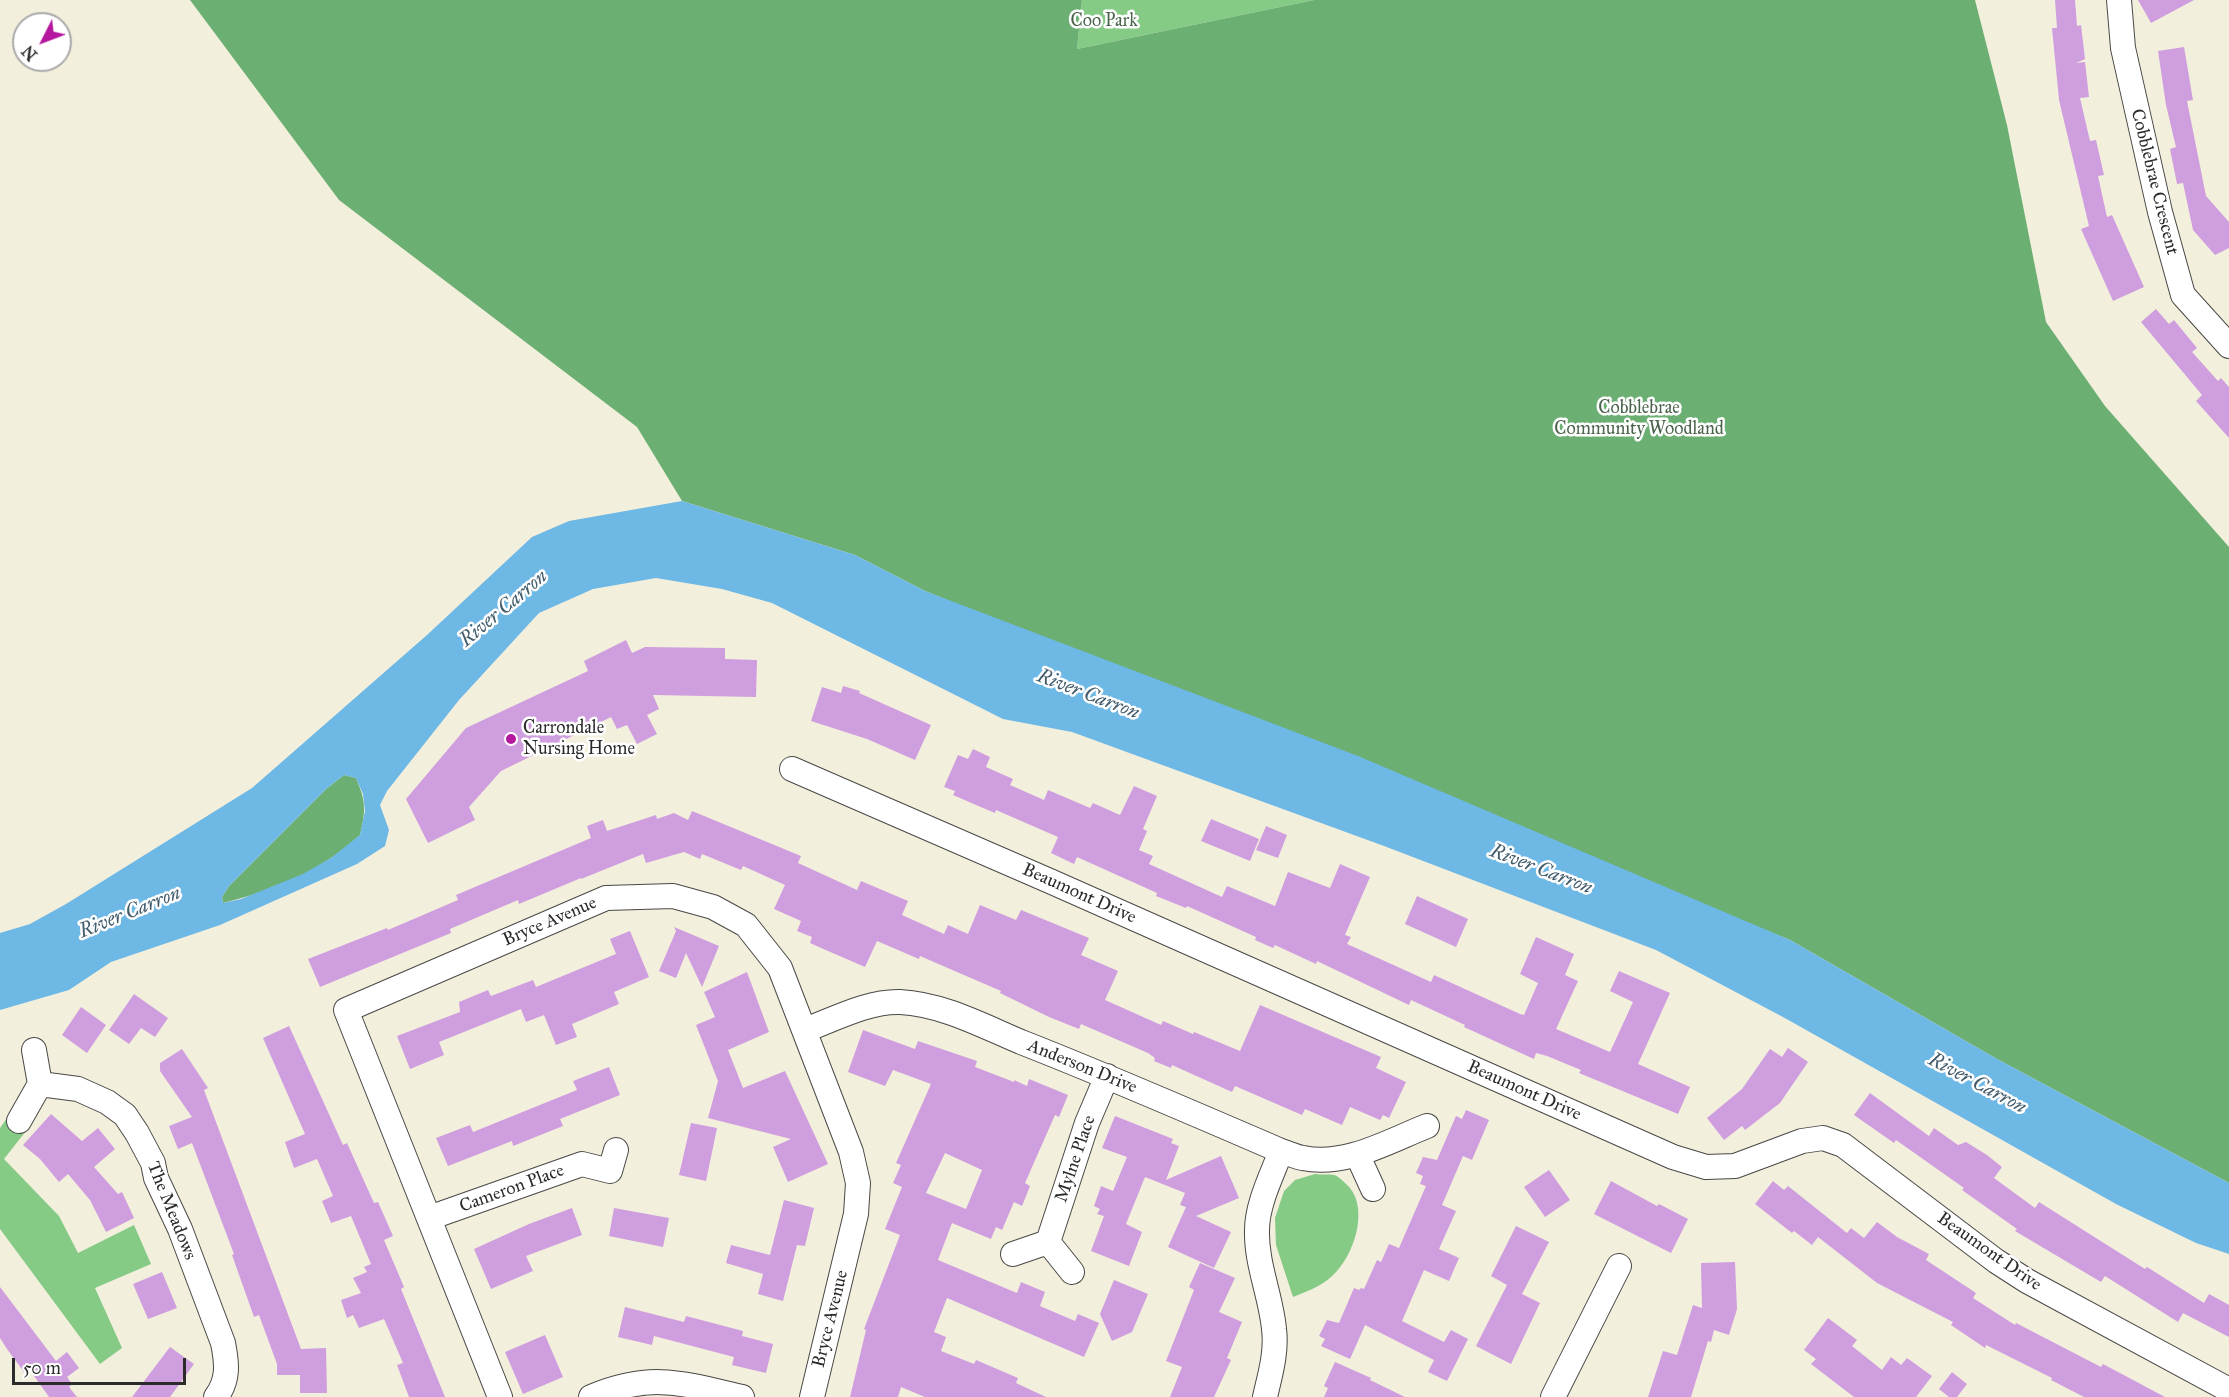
<!DOCTYPE html>
<html>
<head>
<meta charset="utf-8">
<style>
  body { margin:0 }
  #map { position:relative; width:2229px; height:1397px; overflow:hidden; background:#f3efdd; font-family:"IM FELL Great Primer",serif }
  canvas { display:block }
  .north { position:absolute; left:12px; top:12px; width:60px; height:60px; box-sizing:border-box; background:#fff; border:2px solid #aaa; border-radius:50%; rotate:228deg; font-size:16px; font-weight:700; line-height:24px; text-align:center; color:#2b2b2b }
  .north::after { content:''; display:block; margin:auto; width:21px; height:27px; background:#b5179e; clip-path:polygon(50% 0,100% 100%,50% 72%,0 100%) }
  .scale { position:absolute; left:12px; top:1358px; width:174px; height:27px; box-sizing:border-box; border:3px solid #2b2b2b; border-top:0; padding-left:8px; font-size:18px; line-height:21px; white-space:nowrap; color:#2b2b2b; -webkit-text-stroke:4px #fff; paint-order:stroke }
</style>
</head>
<body>
<div id="map">
<canvas width="2229" height="1397"></canvas>
<div class="north">N</div>
<div class="scale">50 m</div>
</div>
<script>
const c = document.querySelector('canvas').getContext('2d');
c.lineJoin = 'round';
function paint(path, color) { c.fillStyle = color; c.fill(path, 'evenodd'); }
function trace(path, color, width, dash) { c.strokeStyle = color; c.lineWidth = width; c.lineCap = dash ? 'butt' : 'round'; c.setLineDash(dash || []); c.stroke(path); }
function drawText(font, color, halo, rows, align = 'center') {
  c.font = font + ' "IM FELL Great Primer",serif'; c.lineWidth = 5; c.setLineDash([]); c.textBaseline = 'middle'; c.strokeStyle = halo; c.fillStyle = color; for (const [text, x, y, turn = 0] of rows) {
    c.save(); c.translate(x, y); c.rotate((+turn || 0) * Math.PI / 180); c.textAlign = isNaN(turn) ? turn : align; if (halo) c.strokeText(text, 0, 0); c.fillText(text, 0, 0); c.restore();
  }
}
paint(new Path2D(`
  M1082,0H1314L1077,49Z
  M7,1118L26,1131L4,1159L59,1216L78,1253L134,1225L151,1264L95,1288L122,1348L100,1364L0,1229V1128Z
  M1315,1174C1321,1175 1328,1174 1334,1175C1338,1176 1342,1180 1345,1183C1370,1203 1356,1250 1337,1271C1325,1285 1310,1290 1293,1297L1276,1245L1275,1218L1284,1191L1295,1180Z`), '#85cb86');
paint(new Path2D(`
  M190,0H1082L1077,49L1314,0H1975L2007,125L2046,322L2105,406L2229,547V1183L1997,1059L1790,940L925,591L855,555L682,501L637,427L339,200Z
  M344,775L356,778C366,801 366,811 360,835C351,843 341,852 331,858C300,879 260,894 223,903L222,897L229,886L326,789Z`), '#6caf73');
paint(new Path2D(`
  M682,501L855,555L925,591L1358,756L1790,940L1997,1059L2229,1183V1254L2196,1243L2116,1204L1783,1017L1656,950L1384,846L1072,732L1003,719L772,603L722,589L656,578L593,589L539,613L459,700L387,791L380,805L389,830L385,846L357,864L220,925L111,962L69,990L0,1010V933L30,924L66,904L252,788L427,635L532,537L569,521ZM344,775L356,778L363,794L365,811L360,835L331,858L303,874L241,899L223,903L222,897L229,886L326,789Z`), '#6eb8e6');
paint(new Path2D(`
  M2055,0H2075L2077,26L2081,25L2085,59L2076,63L2085,62L2089,97L2080,98L2090,141L2096,140L2104,175L2098,176L2107,217L2112,215L2144,287L2113,301L2081,229L2089,226L2059,100L2052,28H2057Z
  M2138,0H2194L2151,23Z
  M2184,47L2193,100L2187,101L2206,196L2229,222V248L2215,255L2193,230L2183,183L2177,184L2170,149L2176,147L2166,105L2158,51Z
  M2156,309L2169,324L2174,320L2197,348L2192,352L2218,381L2221,378L2229,387V438L2196,401L2202,395L2141,322Z
  M626,640L632,653L645,647L725,648V659L757,660L756,697L653,695L659,709L647,715L657,734L637,744L627,725L617,729L611,717L501,771L469,807L475,820L428,843L406,799L466,728L588,671L584,661Z
  M843,686L860,691L859,693L931,725L915,760L867,739L811,721L822,687L841,693Z
  M973,749L990,757L986,767L1013,779L1010,785L1044,800L1048,790L1090,808L1093,803L1120,815L1134,786L1157,796L1143,829L1147,831L1139,850L1153,856L1149,864L1222,897L1227,886L1275,906L1288,872L1330,888L1340,864L1370,877L1345,935L1351,937L1347,944L1431,982L1434,975L1520,1014L1524,1015L1538,983L1520,974L1536,937L1574,954L1565,975L1578,981L1556,1029L1610,1052L1633,1002L1610,991L1619,971L1670,993L1638,1064L1690,1087L1678,1114L1579,1073L1581,1070L1547,1056L1536,1053L1534,1059L1464,1027L1465,1025L1411,1000L1409,1005L1317,961L1316,964L1275,945L1273,948L1255,940L1256,937L1187,906L1186,908L1156,896L1157,893L1077,857L1074,864L1051,853L1058,837L996,810L995,813L976,805L953,795L955,791L944,787L958,755L968,759Z
  M692,811L801,856L798,863L857,890L861,881L908,901L902,915L944,934L948,925L968,934L980,905L1016,920L1021,910L1089,938L1081,955L1118,971L1105,1000L1161,1025L1163,1021L1193,1034L1194,1032L1240,1051L1260,1005L1381,1057L1376,1068L1406,1082L1389,1118L1383,1115L1380,1120L1350,1107L1342,1125L1305,1109L1302,1115L1235,1086L1232,1092L1172,1065L1171,1068L1154,1061L1155,1058L1148,1053L1081,1024L1079,1029L1049,1017L1000,993L1001,991L920,956L919,959L877,941L865,967L828,951L810,943L812,937L797,931L801,921L774,909L785,885L743,866L741,870L702,854L700,859L684,852L646,863L643,854L581,879V878L519,904L518,900L450,929L451,933L320,987L308,959L387,928L388,930L458,900L456,895L591,838L587,826L603,820L607,831L656,815L657,819L674,813L688,820Z
  M1211,819L1259,839L1250,861L1201,841Z
  M1266,826L1287,835L1278,858L1256,850Z
  M1417,896L1468,919L1456,947L1405,924Z
  M674,927L719,946L702,987L686,953L676,978L659,971L676,931Z
  M630,931L649,977L614,992L619,1004L572,1024L577,1037L556,1045L544,1015L526,1022L521,1009L439,1042L444,1055L410,1069L397,1036L460,1012L459,1002L488,990L491,996L533,980L536,987L616,954L610,939Z
  M747,972L769,1032L728,1050L743,1088L785,1071L828,1164L788,1182L773,1147L791,1139L708,1118L718,1081L696,1025L715,1017L704,992Z
  M134,994L168,1018L155,1037L141,1028L129,1044L109,1030Z
  M81,1007L106,1025L87,1053L62,1035Z
  M289,1026L343,1145L347,1143L374,1203L378,1202L393,1236L384,1240L404,1287L401,1289L445,1397H409L397,1365L403,1363L384,1319L359,1328L353,1315L347,1318L341,1300L361,1293L353,1278L367,1272L364,1267L371,1264L351,1216L331,1223L322,1201L333,1196L317,1159L294,1168L285,1142L305,1134L263,1038Z
  M863,1030L915,1049L918,1041L977,1061L975,1067L1014,1082V1080L1027,1086L1029,1079L1068,1095L1059,1117L1055,1115L1025,1183L1030,1186L1022,1206L1014,1202L1002,1230L996,1227L991,1239L952,1223L938,1260L1017,1293L1021,1282L1045,1292L1040,1306L1075,1321L1078,1314L1099,1323L1084,1357L947,1298L934,1332L946,1337L941,1351L974,1364L976,1360L1018,1378L1016,1383L1046,1397H925L901,1387L898,1397H850L866,1330L864,1329L900,1235L885,1229L902,1187L893,1183L901,1165L896,1163L931,1084L893,1070L885,1086L848,1072ZM945,1153L982,1170L966,1209L926,1193Z
  M1788,1048L1808,1062L1780,1103L1745,1130L1742,1126L1724,1140L1707,1118L1742,1089L1770,1049L1782,1057Z
  M182,1049L208,1088L204,1090L301,1349L326,1348L327,1393H300V1375H277V1364L259,1315L254,1317L232,1255L234,1254L192,1143L178,1149L169,1126L192,1117L160,1071V1063Z
  M609,1067L620,1095L560,1119L563,1126L513,1146L512,1141L448,1166L436,1138L470,1125L473,1132L577,1090L573,1081Z
  M1870,1093L1929,1136L1934,1128L1958,1145L1966,1142L1987,1155L2002,1167L1994,1178L2035,1208L2039,1202L2145,1269L2147,1267L2204,1303L2209,1294L2229,1305V1337L2183,1313L2178,1322L2105,1276L2101,1282L2015,1231L2017,1229L1962,1190L1964,1188L1896,1140L1894,1143L1854,1115Z
  M1466,1110L1489,1120L1472,1160L1463,1156L1442,1205L1456,1211L1439,1249L1459,1258L1449,1281L1424,1270L1402,1321L1444,1342L1451,1330L1468,1339L1447,1381L1428,1372L1434,1360L1365,1325L1350,1359L1321,1346L1325,1339L1319,1336L1327,1320L1339,1323L1354,1288L1359,1290L1361,1288L1364,1289L1377,1260L1381,1262L1389,1244L1399,1248L1426,1186L1420,1184L1423,1176L1416,1173L1423,1157L1437,1160L1456,1116L1462,1119Z
  M51,1114L82,1141L98,1128L115,1149L94,1167L118,1194L122,1192L134,1218L106,1232L90,1200L68,1174L59,1182L40,1159L23,1145Z
  M1115,1116L1173,1139L1171,1143L1179,1146L1166,1180L1221,1156L1239,1198L1196,1216L1231,1232L1214,1268L1168,1247L1186,1207L1180,1205L1185,1193L1145,1177L1126,1224L1142,1232L1129,1266L1091,1251L1104,1216L1097,1214L1100,1209L1094,1206L1101,1186L1113,1191L1127,1157L1102,1148Z
  M691,1123L717,1128L706,1181L679,1175Z
  M1549,1170L1570,1200L1545,1217L1524,1187Z
  M1611,1181L1657,1206L1659,1204L1688,1219L1671,1253L1594,1214Z
  M1773,1181L1784,1190L1788,1186L1847,1233L1851,1228L1864,1238L1877,1222L1897,1237L1929,1254L1926,1260L1976,1293L1973,1298L2015,1325L2016,1323L2101,1367L2103,1364L2165,1397H2084L2051,1380L2052,1378L1986,1345L1985,1348L1951,1325L1953,1322L1877,1283L1818,1237L1812,1245L1794,1231L1792,1233L1755,1204Z
  M784,1200L814,1208L805,1246L797,1245L783,1301L758,1294L763,1274L726,1263L731,1245L770,1255Z
  M572,1208L582,1235L526,1256L533,1271L491,1289L474,1249L529,1224Z
  M614,1208L669,1218L663,1247L609,1236Z
  M1516,1226L1549,1242L1522,1294L1540,1303L1511,1364L1476,1346L1507,1285L1491,1276Z
  M1735,1262L1737,1309L1729,1335L1714,1330L1711,1342L1708,1341L1691,1397H1648L1663,1351L1677,1355L1693,1305L1702,1308L1701,1263Z
  M1200,1263L1235,1278L1219,1312L1242,1322L1227,1358L1231,1360L1214,1397H1170L1182,1367L1166,1361L1194,1290L1189,1287Z
  M162,1272L177,1308L148,1319L133,1284Z
  M1114,1280L1148,1294L1132,1332L1112,1341L1100,1314Z
  M0,1287L56,1361L67,1352L79,1368L67,1377L72,1384L69,1387L77,1397H49L29,1369L24,1372L7,1349L0,1338Z
  M625,1307L684,1322L686,1316L743,1331L742,1336L773,1344L766,1373L732,1365L734,1357L654,1336L652,1345L618,1337Z
  M1828,1318L1857,1340L1852,1346L1882,1370L1891,1357L1901,1365L1907,1358L1932,1376L1916,1397H1854L1811,1364L1816,1359L1804,1350Z
  M545,1335L563,1377L523,1394L505,1352Z
  M170,1347L194,1364L170,1397H132Z
  M1335,1362L1371,1378L1370,1380L1405,1397H1324L1328,1388L1324,1386Z
  M1952,1372L1967,1384L1957,1397H1949L1939,1389Z`), '#cf9ede');
const street = new Path2D(`
  M2119,0L2123,48L2160,212L2183,295L2229,346
  M792,769L1052,882L1673,1157L1706,1167L1735,1166L1802,1141L1823,1138L1843,1145L1996,1261L2027,1281L2229,1390
  M805,1030C835,1019 868,1001 900,1002C942,1004 983,1026 1021,1042C1108,1076 1195,1114 1281,1151C1288,1153 1296,1157 1303,1158C1345,1167 1389,1141 1427,1126
  M34,1050L40,1084
  M19,1121L40,1084L78,1089L107,1102L125,1115L137,1133L153,1163L156,1178L180,1229L223,1343C227,1363 229,1380 216,1397
  M1357,1154L1373,1189
  M429,1218L582,1164L610,1171L616,1150
  M1048,1242L1087,1123L1107,1076
  M1013,1254L1048,1242L1072,1272
  M500,1397L346,1010L606,898L673,896L713,907L746,925L780,968L851,1152L858,1183L856,1214L812,1397
  M591,1397C651,1372 682,1383 742,1397
  M1265,1397C1270,1375 1277,1352 1274,1329C1271,1296 1256,1264 1257,1230C1257,1204 1272,1175 1281,1151
  M1553,1397L1619,1266`);
trace(street, '#494846', 26);
trace(street, '#fff', 24);
for (const [x, y, r, color] of [
  [511,739,6,"#b5179e"]
]) { const dot = new Path2D(); dot.arc(x, y, r, 0, 2 * Math.PI); c.fillStyle = color; c.fill(dot); trace(dot, '#fff', 2); }
drawText('18px', '#4a634b', '#fff', [
  ["Coo Park",1104,22],
  ["Cobblebrae",1639,409],
  ["Community Woodland",1639,430]
]);
drawText('18px', '#2b2b2b', '#fff', [
  ["Cobblebrae Crescent",2154,182,76],
  ["Beaumont Drive",1079,894,24],
  ["Bryce Avenue",550,922,-23],
  ["Anderson Drive",1082,1067,22],
  ["Beaumont Drive",1524,1091,24],
  ["Mylne Place",1076,1159,-71],
  ["Cameron Place",512,1189,-20],
  ["The Meadows",171,1211,68],
  ["Beaumont Drive",1989,1252,35],
  ["Bryce Avenue",831,1319,-76]
]);
drawText('18px', '#2b2b2b', '#fff', [
  ["Carrondale",523,729],
  ["Nursing Home",523,750]
], 'left');
drawText('italic 20px', '#425c6c', '#fff', [
  ["River Carron",504,609,-40],
  ["River Carron",1088,695,21],
  ["River Carron",1541,870,21],
  ["River Carron",130,913,-22],
  ["River Carron",1977,1084,28]
]);
</script>
</body>
</html>
